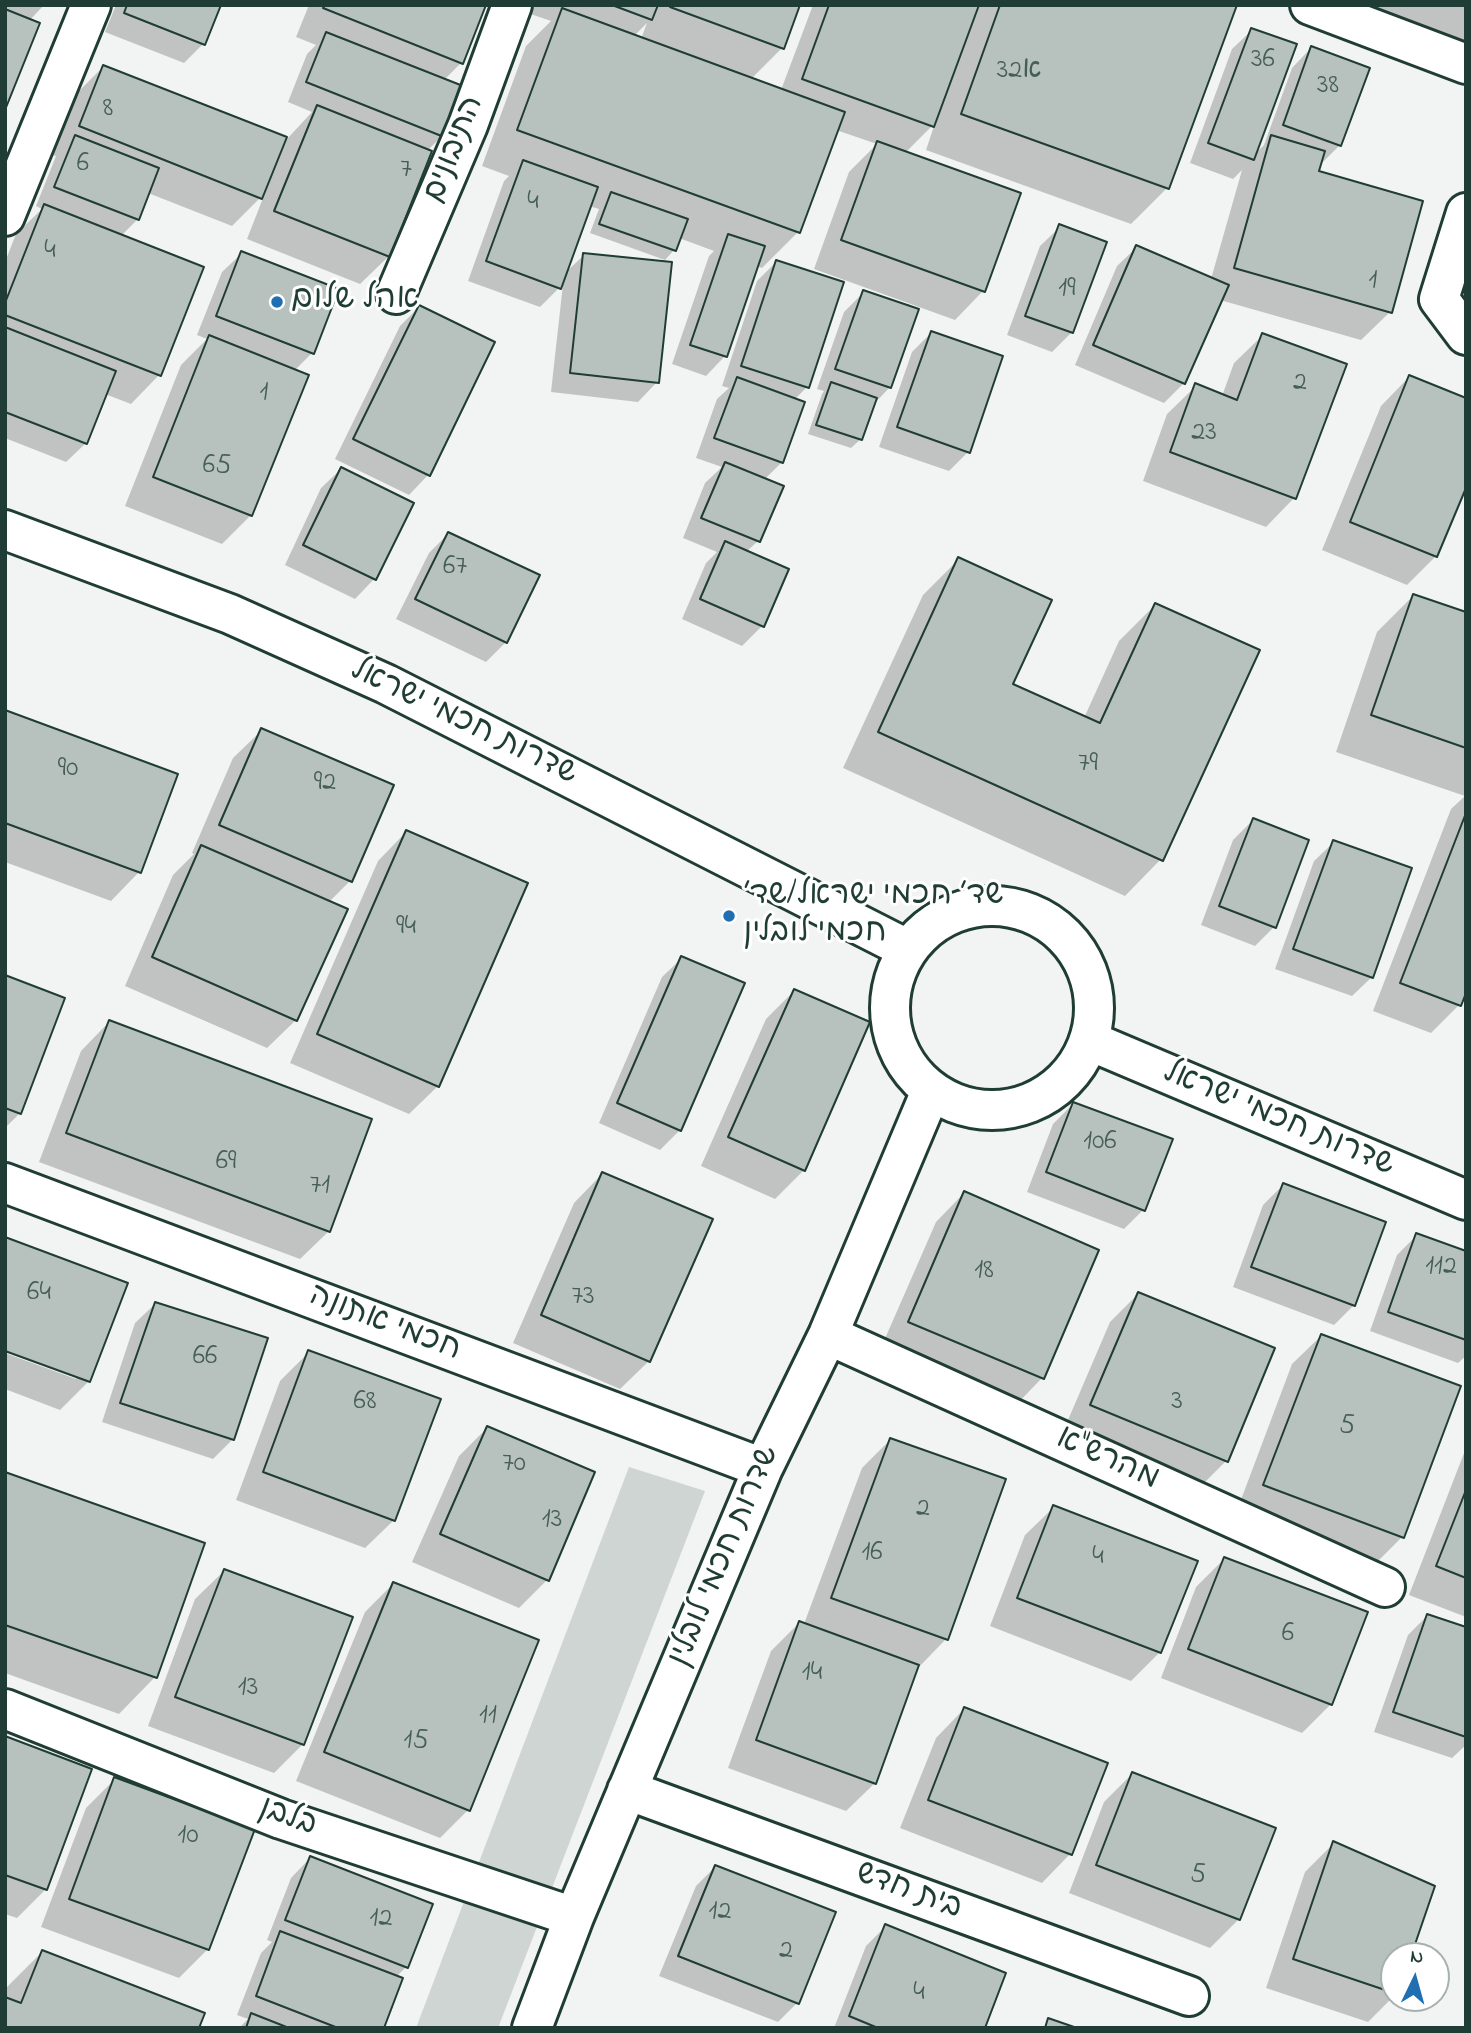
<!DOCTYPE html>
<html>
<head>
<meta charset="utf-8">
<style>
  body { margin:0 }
  #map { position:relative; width:1471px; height:2033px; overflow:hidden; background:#f2f3f3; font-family:"Indie Flower",sans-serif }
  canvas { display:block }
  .frame { position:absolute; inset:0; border:7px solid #1f3d34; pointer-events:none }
  .north { position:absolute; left:1380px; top:1942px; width:70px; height:70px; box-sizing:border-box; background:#fff; border:2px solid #a5b1ae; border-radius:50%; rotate:5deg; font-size:19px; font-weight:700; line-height:28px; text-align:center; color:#1f3d34 }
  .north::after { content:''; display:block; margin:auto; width:24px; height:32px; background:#1f6fb2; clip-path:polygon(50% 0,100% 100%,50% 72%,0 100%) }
</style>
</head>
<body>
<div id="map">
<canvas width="1471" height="2033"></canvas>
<div class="frame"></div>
<div class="north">N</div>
</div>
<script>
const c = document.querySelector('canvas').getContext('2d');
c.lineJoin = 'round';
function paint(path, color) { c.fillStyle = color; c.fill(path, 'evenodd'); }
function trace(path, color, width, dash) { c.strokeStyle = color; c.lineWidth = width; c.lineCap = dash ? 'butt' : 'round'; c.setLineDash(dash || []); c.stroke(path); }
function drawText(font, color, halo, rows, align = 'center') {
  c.font = font + ' "Indie Flower","Playpen Sans Hebrew",sans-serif'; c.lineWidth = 6; c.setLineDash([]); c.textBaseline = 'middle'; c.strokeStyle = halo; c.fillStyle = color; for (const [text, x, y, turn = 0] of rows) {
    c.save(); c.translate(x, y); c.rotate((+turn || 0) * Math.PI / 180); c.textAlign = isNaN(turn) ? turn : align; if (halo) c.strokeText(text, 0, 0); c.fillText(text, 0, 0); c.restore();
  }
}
paint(new Path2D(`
  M629,1467L705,1491L498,2028H416Z`), '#ced5d3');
paint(new Path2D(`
  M5,5H44L29,21L5,105Z
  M116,5H219L203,44L184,63L105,32Z
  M309,5H485L461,63L444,80L442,136L427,151L389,256L360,284L247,239L265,193L232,226L148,193L138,219L121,236L201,268L159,375L131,404L105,394L86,443L66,462L5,438V262L16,234L42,209L36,206L56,156L51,155L75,95L103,67L287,139L312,112L288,102L307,54L316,45L296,37Z
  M521,5H798L782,48L751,79L781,90L813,5H1235L1167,188L1131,224L926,150L935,123L905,153L1019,194L983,291L955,320L814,269L849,172L877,144L836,130L798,232L762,268L756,266L725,356L706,376L672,364L709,256L714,251L679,238L674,250L665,260L590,233L599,209L589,206L564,274L584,255L657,382L638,402L551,392L563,284L540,307L468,281L504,181L509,176L482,166L526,46L551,21L519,10ZM647,23L641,39L634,36Z
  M1351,5H1466V47Z
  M1252,30L1255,154L1264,145L1292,68L1311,48L1340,145L1320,165L1317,172L1390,312L1361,340L1220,300L1184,383L1164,403L1075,365L1117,266L1137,247L1211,279L1242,170L1233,179L1190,163L1232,49Z
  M1060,227L1072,332L1052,352L1007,335L1040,246Z
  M242,253L312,353L294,371L251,515L222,544L125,506L181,365L207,339L197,335L222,272Z
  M776,262L807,387L794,400L782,462L764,480L758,541L746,552L786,569L762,626L742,646L682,619L706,563L717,552L683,538L705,483L722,467L696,458L717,399L729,388L722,386L757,281Z
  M864,292L890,387L873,405L861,439L851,448L808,434L822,394L824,391L817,389L844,312Z
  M419,307L428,475L409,495L335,459L400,326Z
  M931,333L968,452L949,471L879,447L912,352Z
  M1263,335L1294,498L1266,527L1143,481L1167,414L1196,386L1222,396L1234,363Z
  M1409,377L1436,556L1407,585L1322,550L1381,406Z
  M341,469L374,579L355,599L285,565L321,488Z
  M448,534L537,576L506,642L486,662L396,619L429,553Z
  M959,559L1011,685L1084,718L1119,641L1155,605L1161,859L1125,896L843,768L923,595Z
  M1413,596L1466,614V988L1459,1005L1431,1033L1373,1011L1451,809L1465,796L1336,752L1377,632Z
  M5,712L175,775L139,872L111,901L5,862Z
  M262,730L350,881L328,903L296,1020L267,1048L125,986L173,875L194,854L192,853L233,758Z
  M1253,820L1274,927L1255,946L1201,925L1233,840Z
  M406,832L438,1086L409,1114L290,1063L378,861Z
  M1334,842L1372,977L1352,996L1275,969L1314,861Z
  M682,958L680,1130L660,1150L599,1123L662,977Z
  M5,977L20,1113L5,1128Z
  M794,991L804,1170L775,1199L701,1166L766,1019Z
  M109,1022L329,1231L300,1259L39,1162L81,1051Z
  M1073,1104L1143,1210L1124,1229L1027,1192L1053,1124Z
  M602,1174L649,1361L620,1389L513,1343L574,1203Z
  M1283,1185L1354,1305L1334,1325L1233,1287L1263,1205Z
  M964,1193L1097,1251L1042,1378L1014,1407L880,1350L936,1222Z
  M1417,1235L1466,1253V1356L1458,1363L1370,1331L1397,1255Z
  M1138,1294L1226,1461L1198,1489L1062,1434L1110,1322Z
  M155,1304L233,1439L213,1459L102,1422L135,1323Z
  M1321,1336L1402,1537L1373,1566L1236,1513L1292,1364Z
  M309,1352L394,1520L365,1548L236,1500L280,1381Z
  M5,1353L76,1379V1375L89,1381L60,1410L5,1389Z
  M487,1428L547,1580L519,1608L412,1562L459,1456Z
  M890,1440L946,1639L918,1668L875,1783L846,1811L728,1768L771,1651L799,1623L804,1624L862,1468Z
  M1466,1448V1617L1409,1595Z
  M5,1474L203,1544L155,1677L119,1714L5,1673Z
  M1054,1507L1160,1652L1131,1681L990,1626L1025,1535Z
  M1224,1559L1331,1704L1302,1733L1161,1678L1196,1587Z
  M224,1571L303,1744L274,1773L148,1726L195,1599Z
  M393,1584L468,1810L440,1838L296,1781L365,1612Z
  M1427,1616L1466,1629V1745L1452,1758L1374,1732L1408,1635Z
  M964,1709L1106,1764L1070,1854L1042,1883L900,1828L936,1738Z
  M5,1738L46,1889L17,1918L5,1914Z
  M1132,1774L1239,1919L1210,1948L1069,1893L1104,1802Z
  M115,1779L208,1949L179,1978L41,1927L86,1808Z
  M1333,1844L1409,1956H1394V1996L1368,2022L1266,1988L1305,1872Z
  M310,1858L406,1967L396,1977L382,2028H239L248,2019L237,2015L261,1953L272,1942L267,1940L291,1878Z
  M715,1867L797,2003L778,2022L659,1976L696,1886Z
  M886,1926L983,2028H834L866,1946Z
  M42,1952L202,2014L5,2028L6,1988Z`), '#0003');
const building = new Path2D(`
  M127,5H221L205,45L124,13Z
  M325,5H486L463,64L323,8Z
  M612,5H658L652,20Z
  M670,5H800L784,49L670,7Z
  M829,5H979L934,127L802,79Z
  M1000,5H1237L1169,189L961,114Z
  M562,8L845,112L800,233L517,130Z
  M5,9L40,23L5,110Z
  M1251,28L1297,44L1254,160L1208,143Z
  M326,32L463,86L444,137L306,82Z
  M1311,46L1370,68L1341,146L1283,125Z
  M103,65L287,137L262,199L79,126Z
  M317,105L432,151L390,257L274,211Z
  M75,135L159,168L139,220L54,187Z
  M1271,135L1325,151L1319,171L1423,201L1392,313L1234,268Z
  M877,141L1021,193L985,292L841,240Z
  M523,160L598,187L561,289L486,261Z
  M611,192L688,219L676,251L599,224Z
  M44,204L204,267L161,376L5,315V303Z
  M1059,224L1107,242L1073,333L1025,316Z
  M728,234L765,246L727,357L690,345Z
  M1136,245L1229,285L1185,384L1093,345Z
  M241,251L339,289L314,354L216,316Z
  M583,253L672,262L659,383L570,373Z
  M776,260L844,282L809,388L741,366Z
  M863,290L919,309L891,388L835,369Z
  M419,305L495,342L430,476L353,439Z
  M5,327L116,371L87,444L5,412Z
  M931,331L1003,356L970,453L897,427Z
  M1262,333L1347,364L1296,499L1170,452L1195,383L1237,400Z
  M209,335L309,375L252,516L153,477Z
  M1409,375L1466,398V488L1437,557L1350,522Z
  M737,377L805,402L783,463L714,438Z
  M831,382L877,398L862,440L816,425Z
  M725,462L784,486L760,542L701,518Z
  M341,467L414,503L376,580L303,545Z
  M448,532L540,575L507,643L415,599Z
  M725,541L789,569L764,627L700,599Z
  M958,557L1052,600L1013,684L1100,723L1155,603L1260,650L1163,861L878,732Z
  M1413,594L1466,612V748L1371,715Z
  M5,710L178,774L141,873L5,823Z
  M261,728L394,785L352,882L219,825Z
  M1466,813V993L1461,1006L1400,983Z
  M1253,818L1309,840L1276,928L1219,906Z
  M406,830L528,883L439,1087L317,1034Z
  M1333,840L1412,868L1373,978L1293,949Z
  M201,845L348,909L297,1021L152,957Z
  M681,956L745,983L681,1131L617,1103Z
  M5,975L65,998L21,1114L5,1108Z
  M794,989L870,1022L805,1171L728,1137Z
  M109,1020L372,1119L330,1232L66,1133Z
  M1073,1102L1173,1139L1145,1211L1046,1172Z
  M602,1172L713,1219L650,1362L541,1315Z
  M1283,1183L1386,1222L1355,1306L1251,1267Z
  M964,1191L1099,1250L1044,1379L908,1322Z
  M1416,1233L1466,1251V1340L1388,1312Z
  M5,1237L128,1283L90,1382L5,1351Z
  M1138,1292L1275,1348L1228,1462L1090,1405Z
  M155,1302L268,1338L234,1440L120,1403Z
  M1321,1334L1461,1386L1404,1538L1263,1485Z
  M308,1350L441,1399L395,1521L263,1472Z
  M487,1426L595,1472L549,1581L440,1534Z
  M890,1438L1006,1479L948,1640L831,1598Z
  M5,1472L205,1543L157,1678L5,1625Z
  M1466,1490V1578L1436,1566Z
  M1053,1505L1198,1561L1161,1653L1017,1598Z
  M1224,1557L1368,1612L1332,1705L1188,1649Z
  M224,1569L353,1617L304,1745L175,1697Z
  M393,1582L539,1640L470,1811L324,1752Z
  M1427,1614L1466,1627V1737L1393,1712Z
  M799,1621L919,1665L876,1784L756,1740Z
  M964,1707L1108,1763L1072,1855L928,1800Z
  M5,1736L92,1769L47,1890L5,1875Z
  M1132,1772L1276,1828L1240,1920L1096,1865Z
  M114,1777L255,1829L209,1950L69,1899Z
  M1333,1841L1435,1886L1411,1956H1394V1993L1293,1959Z
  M310,1856L433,1904L408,1968L285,1920Z
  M715,1865L836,1912L799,2004L678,1956Z
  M885,1924L1006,1973L985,2028H878L849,2016Z
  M280,1931L403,1978L384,2028H338L256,1996Z
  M42,1950L205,2013L199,2028H5V1997L21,2003Z
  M251,2013L289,2028H246Z
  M1048,2018L1077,2028H1045Z`);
paint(building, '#b7c1bd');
trace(building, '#1f3d34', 2);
const street = new Path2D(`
  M1310,5L1466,64
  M1466,213L1439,299L1466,335
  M5,216L91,5
  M396,294L468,125L512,5
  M5,1183L763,1468
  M828,1335L1385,1587
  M5,1709L281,1819L574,1917
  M627,1790L1189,1996
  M532,2028L574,1917L763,1468L828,1335L931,1091`);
const secondary = new Path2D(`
  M5,530L230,614L386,684L907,949
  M890 1008a102 102 0 1 1 204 0a102 102 0 1 1-204 0Z
  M1090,1041L1466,1200`);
trace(street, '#1f3d34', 44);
trace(secondary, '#1f3d34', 44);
trace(street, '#fff', 38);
trace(secondary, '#fff', 38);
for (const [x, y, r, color] of [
  [277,302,7,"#1f6fb2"],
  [729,916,7,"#1f6fb2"]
]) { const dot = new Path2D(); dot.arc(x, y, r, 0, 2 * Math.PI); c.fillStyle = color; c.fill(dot); trace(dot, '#fff', 2.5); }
drawText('28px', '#455e56', null, [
  ["36",1263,61],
  ["32א",1019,72],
  ["38",1328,87],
  ["8",108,110],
  ["6",83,165],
  ["7",406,171],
  ["4",533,203],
  ["4",50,252],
  ["1",1373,282],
  ["19",1067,290],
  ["2",1300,384],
  ["1",264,394],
  ["23",1204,434],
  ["65",217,467],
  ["67",455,568],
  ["79",1088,765],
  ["90",68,770],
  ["92",325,784],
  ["94",406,928],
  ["106",1100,1143],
  ["69",226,1163],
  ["71",320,1187],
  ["112",1441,1268],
  ["18",984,1272],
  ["64",39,1294],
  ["73",583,1298],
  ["66",205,1358],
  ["68",365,1403],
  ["3",1177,1403],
  ["5",1347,1427],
  ["70",514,1465],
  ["2",923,1510],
  ["13",552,1521],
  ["16",872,1554],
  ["4",1098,1558],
  ["6",1288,1635],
  ["14",812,1674],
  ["13",248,1689],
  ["11",488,1717],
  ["15",416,1742],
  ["10",188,1837],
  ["5",1198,1876],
  ["12",720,1913],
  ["12",381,1920],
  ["2",786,1952],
  ["4",919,1994]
]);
drawText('32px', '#1f3d34', '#fff', [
  ["התיבונים",456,150,-68],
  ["שדרות חכמי ישראל",463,724,26],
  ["שדרות חכמי ישראל",1278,1121,23],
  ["חכמי אתונה",384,1325,21],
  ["מהרש\"א",1107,1461,24],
  ["שדרות חכמי לובלין",726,1557,-67],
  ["בלבן",287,1819,20],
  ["בית חדש",908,1893,20]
]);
drawText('32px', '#1f3d34', '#fff', [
  ["אהל שלום",291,302],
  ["שד׳ חכמי ישראל/שד׳",743,898],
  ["חכמי לובלין",743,935]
], 'left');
</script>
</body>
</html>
